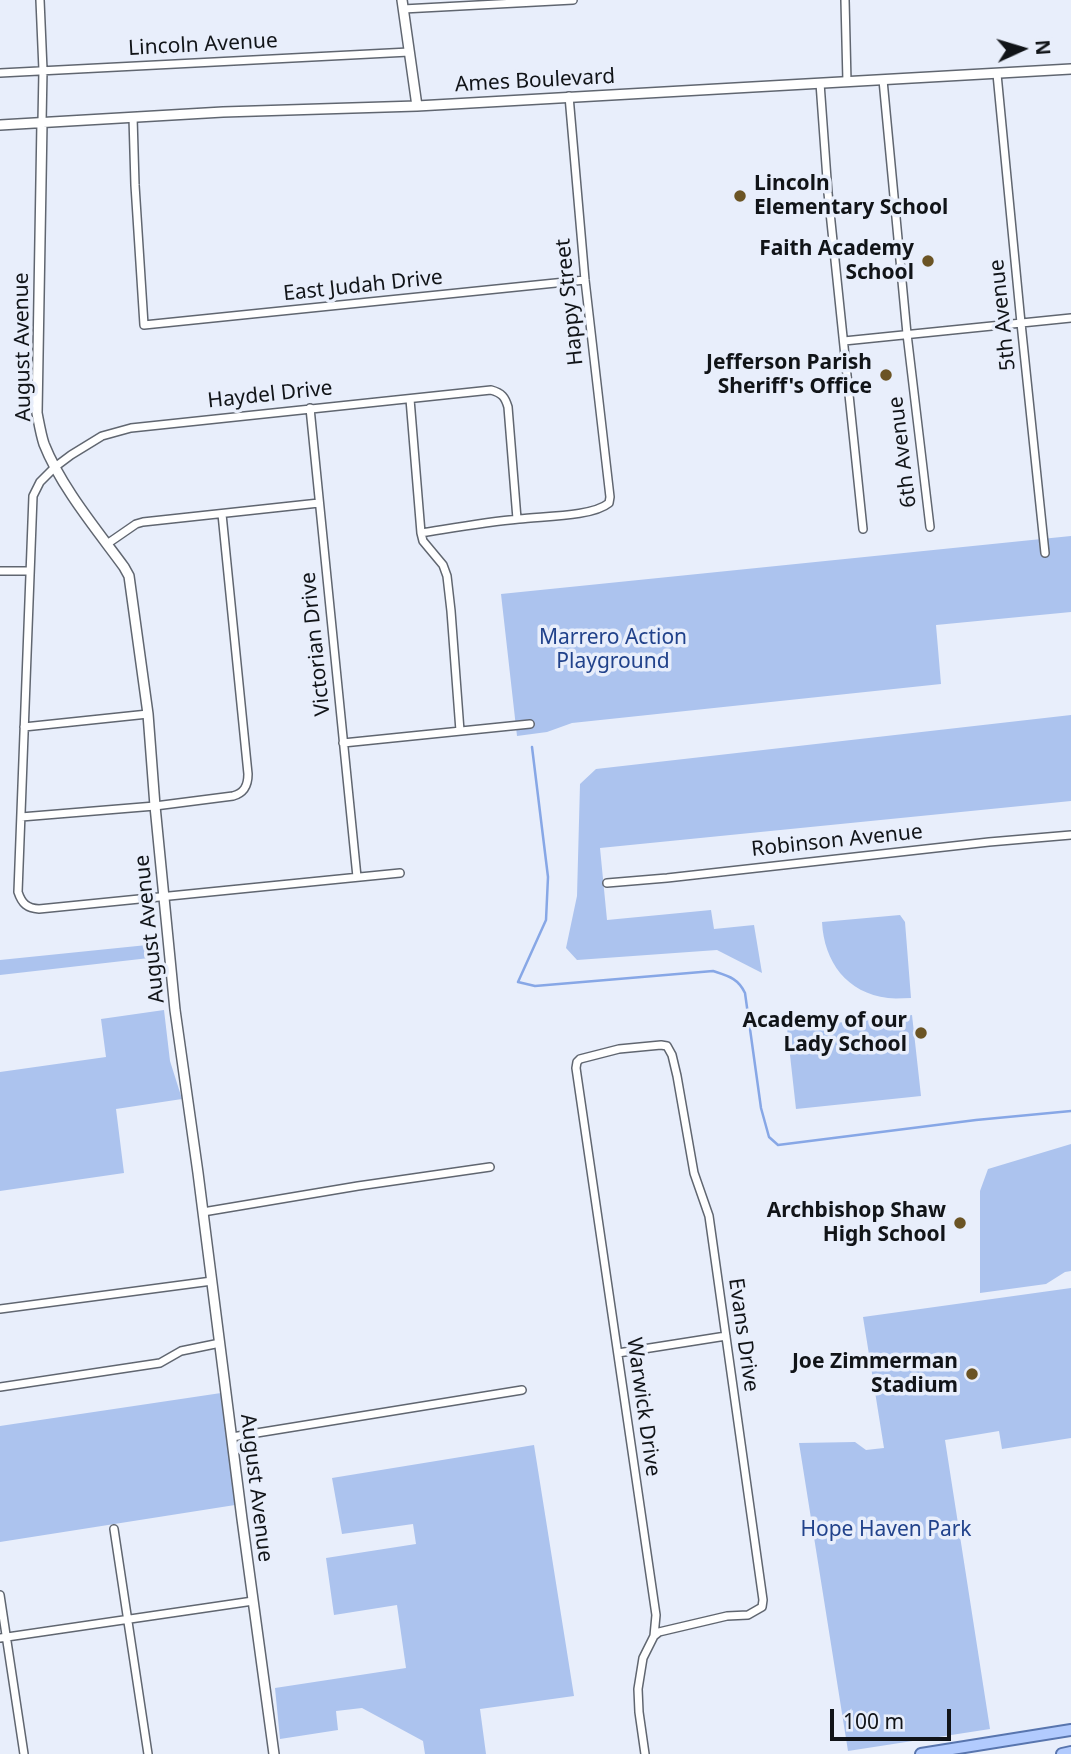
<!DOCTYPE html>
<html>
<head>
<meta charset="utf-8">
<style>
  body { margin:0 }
  #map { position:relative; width:1071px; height:1754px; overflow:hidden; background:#e8eefb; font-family:"Noto Sans",sans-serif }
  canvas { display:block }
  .north { position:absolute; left:987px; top:14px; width:70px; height:70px; -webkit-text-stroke:5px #e8eefb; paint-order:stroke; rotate:86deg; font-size:19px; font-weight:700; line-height:28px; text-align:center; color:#111418 }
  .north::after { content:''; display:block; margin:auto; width:24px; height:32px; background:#111418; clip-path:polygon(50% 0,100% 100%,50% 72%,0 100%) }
  .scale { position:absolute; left:830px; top:1709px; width:121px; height:32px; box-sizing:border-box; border:4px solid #111418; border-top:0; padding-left:9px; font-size:21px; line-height:24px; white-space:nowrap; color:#111418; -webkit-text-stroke:5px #e8eefb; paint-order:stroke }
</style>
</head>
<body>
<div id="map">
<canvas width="1071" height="1754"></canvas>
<div class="north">N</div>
<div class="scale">100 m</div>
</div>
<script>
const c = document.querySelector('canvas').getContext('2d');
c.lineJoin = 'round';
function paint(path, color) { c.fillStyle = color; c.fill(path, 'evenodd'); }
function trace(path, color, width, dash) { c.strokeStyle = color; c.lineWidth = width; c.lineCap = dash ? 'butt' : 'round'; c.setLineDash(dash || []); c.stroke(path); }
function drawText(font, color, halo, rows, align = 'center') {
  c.font = font + ' "Noto Sans",sans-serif'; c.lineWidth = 7; c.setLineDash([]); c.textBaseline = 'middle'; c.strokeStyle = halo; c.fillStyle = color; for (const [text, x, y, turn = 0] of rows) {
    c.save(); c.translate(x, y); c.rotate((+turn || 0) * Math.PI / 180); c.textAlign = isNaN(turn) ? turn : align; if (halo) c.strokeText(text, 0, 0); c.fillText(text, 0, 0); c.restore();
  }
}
paint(new Path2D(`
  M1071,536V612L936,625L941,684L572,723L547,732L517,736L501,594Z
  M1071,715V801L600,848L607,920L711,910L714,929L754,925L762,973L717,950L577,960L566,948L577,896L580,784L596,769Z
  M900,915L905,922L911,998C903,998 896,999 888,998C847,993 824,962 822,922Z
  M157,944L158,957L0,975V960Z
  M164,1010L170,1061L182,1099L116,1109L124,1173L0,1191V1072L106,1057L101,1019Z
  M912,1015L921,1096L796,1109L787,1028Z
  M1071,1144V1271L1065,1272L1046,1284L980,1293V1191L988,1169Z
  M1071,1288V1438L1002,1449L999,1431L945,1440L990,1729L848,1751L799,1443L855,1442L866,1450L884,1448L863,1317Z
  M221,1393L235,1505L0,1542V1426Z
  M534,1445L574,1696L480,1709L486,1754H425L423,1741L362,1708L336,1711L338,1730L280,1739L275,1688L406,1668L397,1605L334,1615L326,1558L416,1544L413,1524L342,1534L332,1478Z`), '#acc3ee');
trace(new Path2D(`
  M532,747L548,877L546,920L518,982L535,986L713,971C728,976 738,978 745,993L761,1108L769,1137L778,1145L976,1120L1071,1111`), '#87a7e6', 2.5);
const minor = new Path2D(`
  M40,0L43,70L42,122
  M845,0L847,82
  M403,9L573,0
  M0,73L409,52
  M997,74L1021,323L1045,553
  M883,80L907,334L930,527
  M820,83L828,193L863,529
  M133,117L135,185L144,325L585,280
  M844,341L1071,318
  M410,399L421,533L423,541L443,565L447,576L451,611L460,731
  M310,408L357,877
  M421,533C453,528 486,522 519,519C542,516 592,517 609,503L610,497L585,280L569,96
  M107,544L136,524L143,522L319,503
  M0,571H30
  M24,727L148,714
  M343,743L530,724
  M21,817L155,806L233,796C244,793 248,786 248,774L222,514
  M400,873L39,909C27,908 22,904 18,892L33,496L40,482L55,467L71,455L102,436L131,428L491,390C502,393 505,397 508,407L517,519
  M607,883L667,878L989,842L1071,835
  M203,1212L358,1186L490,1167
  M0,1309L212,1281
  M618,1353L726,1336
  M0,1387L160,1363L181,1351L220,1343
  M232,1437L522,1390
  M114,1529L148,1754
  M0,1595L24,1754
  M0,1638L253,1601
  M645,1754L639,1712L638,1689L643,1658L654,1636L656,1615L576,1068L577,1062L580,1059L619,1049L661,1045L667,1046L672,1055L677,1076L694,1173L709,1216L763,1600L762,1607L748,1615L727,1616L659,1632L654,1636`);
const tertiary = new Path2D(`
  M402,0L417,106
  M42,122L37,413C39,423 41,435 44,444C61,487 97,530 124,567L129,576L148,714L155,806L175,1010L198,1173L242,1519L274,1754
  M0,125L223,112L417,106L1071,69`);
const primary = new Path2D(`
  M921,1754L1071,1730
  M1062,1754L1071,1752`);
trace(minor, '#606670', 10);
trace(tertiary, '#606670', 12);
trace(primary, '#5875ae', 14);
trace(minor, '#fff', 7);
trace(tertiary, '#fff', 9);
trace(primary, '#b2cbfe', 10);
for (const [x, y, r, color] of [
  [740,196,7,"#6b5424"],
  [928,261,7,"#6b5424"],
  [886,375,7,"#6b5424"],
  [921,1033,7,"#6b5424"],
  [960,1223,7,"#6b5424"],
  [972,1374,7,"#6b5424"]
]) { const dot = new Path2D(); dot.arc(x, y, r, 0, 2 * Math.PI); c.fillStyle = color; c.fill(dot); trace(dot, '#e8eefb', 2.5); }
drawText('21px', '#111418', '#e8eefb', [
  ["Lincoln Avenue",203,45,-3],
  ["Ames Boulevard",535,81,-3],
  ["East Judah Drive",363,286,-6],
  ["Happy Street",570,302,-96],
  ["5th Avenue",1003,315,-96],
  ["August Avenue",23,347,-91],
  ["Haydel Drive",270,395,-6],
  ["6th Avenue",903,452,-97],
  ["Victorian Drive",316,644,-96],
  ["Robinson Avenue",837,841,-6],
  ["August Avenue",150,929,-96],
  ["Evans Drive",743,1335,82],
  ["Warwick Drive",643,1407,82],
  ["August Avenue",256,1488,83]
]);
drawText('bold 21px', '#111418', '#e8eefb', [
  ["Lincoln",754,184,"left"],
  ["Elementary School",754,208,"left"],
  ["Faith Academy",914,249],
  ["School",914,273],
  ["Jefferson Parish",872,363],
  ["Sheriff's Office",872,387],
  ["Academy of our",907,1021],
  ["Lady School",907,1045],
  ["Archbishop Shaw",946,1211],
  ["High School",946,1235],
  ["Joe Zimmerman",958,1362],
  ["Stadium",958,1386]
], 'right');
drawText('21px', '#21428b', '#e8eefb', [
  ["Marrero Action",613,638],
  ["Playground",613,662],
  ["Hope Haven Park",886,1530]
]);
</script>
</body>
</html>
